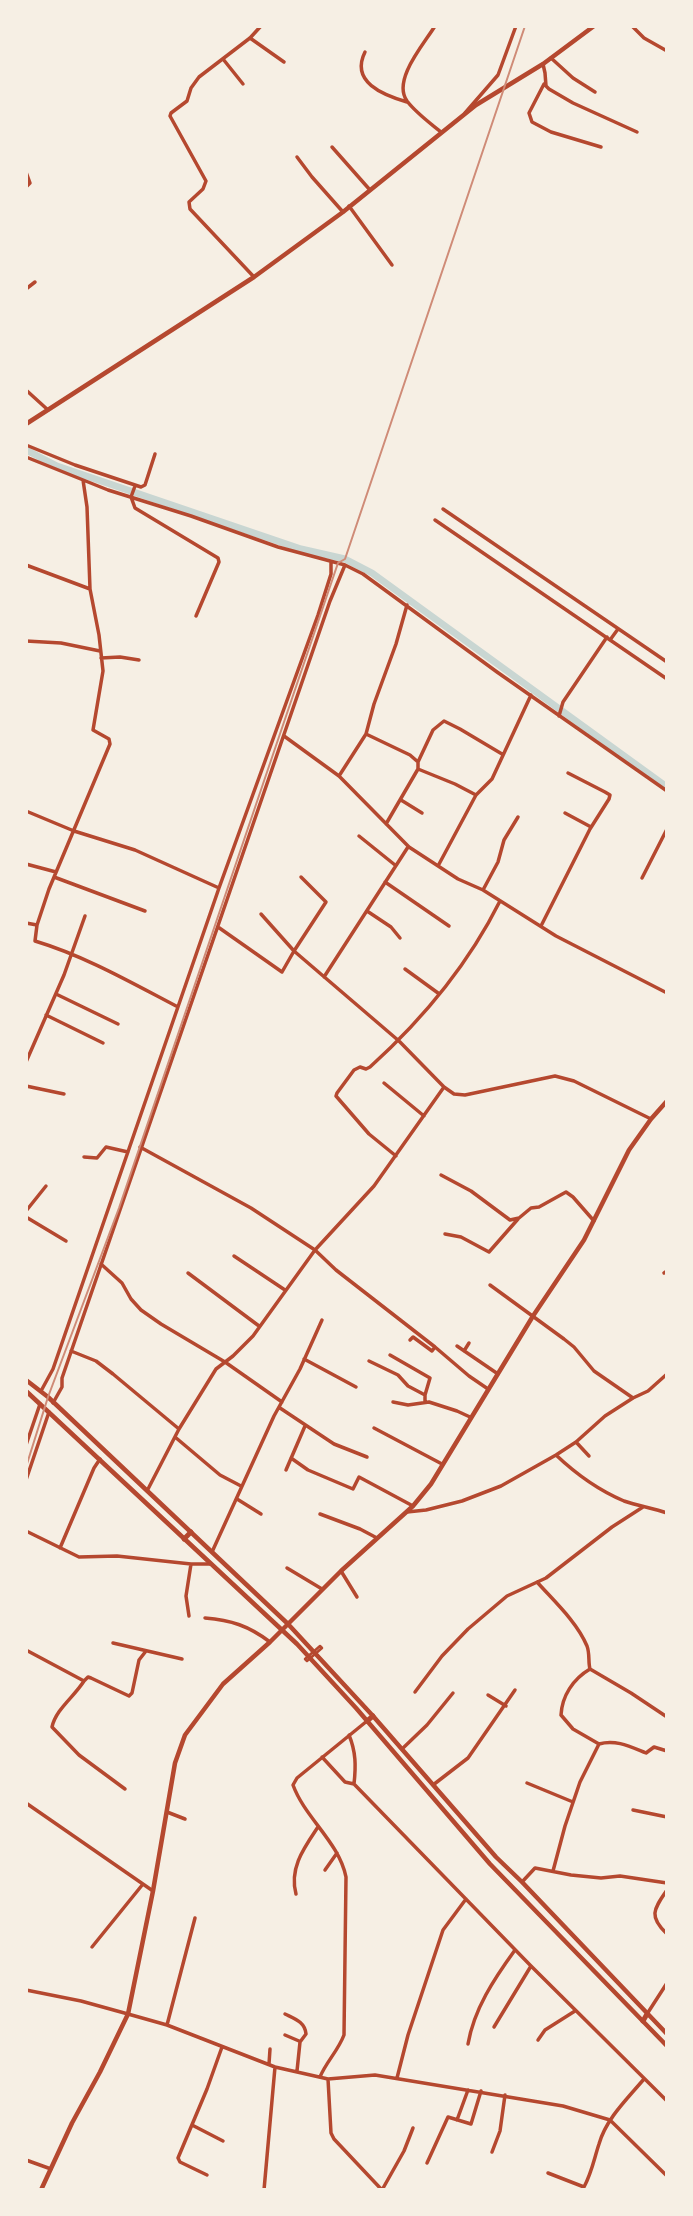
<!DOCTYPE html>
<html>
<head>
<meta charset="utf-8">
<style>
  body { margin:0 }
  #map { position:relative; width:693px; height:2216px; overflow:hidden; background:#f6efe4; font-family:"Roboto Condensed",sans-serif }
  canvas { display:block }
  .frame { position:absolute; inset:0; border:28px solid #f6efe4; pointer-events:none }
</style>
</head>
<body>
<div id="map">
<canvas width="693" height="2216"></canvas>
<div class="frame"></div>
</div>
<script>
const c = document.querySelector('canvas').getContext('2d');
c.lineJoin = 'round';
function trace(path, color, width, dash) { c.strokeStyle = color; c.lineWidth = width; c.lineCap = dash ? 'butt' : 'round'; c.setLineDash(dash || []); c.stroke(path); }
trace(new Path2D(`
  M26,450L57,466L301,549L345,559L372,573L667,787`), '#c9d6d2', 7);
trace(new Path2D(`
  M320,1646L322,1648L307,1661L305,1659Z`), '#b5482f', 2.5);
trace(new Path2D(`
  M435,26C424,44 392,80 407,101C416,113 430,123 441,132
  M632,26L644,38L667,51
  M250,38L284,62
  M365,52C350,82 383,95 407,102
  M551,58L573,78L595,92
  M223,59L243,84
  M543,64L545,73L546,86L549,89L573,103L637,132
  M544,84L529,113L532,122L551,132L601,147
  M465,113L498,75L516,26
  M332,147L370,190
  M297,157L312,177L343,212
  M26,172L30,183L26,187
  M349,206L392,265
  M254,277L190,209L189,202L203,189L206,181L170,116L171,113L187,101L191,88L199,77L250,38L261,26
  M26,289L35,282
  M26,445L75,465L141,487L145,485L155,454
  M26,457L108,490L191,516L278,547L345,565L363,574L497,672L667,791
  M83,480L87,507L90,589L99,635L103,671L93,730L109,739L110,744L49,889L37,925L35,941C85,956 132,983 178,1007
  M135,486L131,497L135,508L218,558L219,562L196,616
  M443,509L667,662
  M435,520L667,679
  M26,565L90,589
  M610,640L618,629
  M26,641L61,643L100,651
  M101,658L120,657L139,660
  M559,716L563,702L607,637
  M366,734L410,755L418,762V769L386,824
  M284,736L339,776L409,847L458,879L483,890L556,936L667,993
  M418,762L433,730L444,721L460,729L502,754
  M418,769L455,784L476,795
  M339,776L366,734L374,704L396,644L407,605
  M401,800L422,813
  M26,811L74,831L135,850L219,888
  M565,813L591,827
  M359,836L395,865
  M26,864L56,872
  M438,866L476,795L492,779L531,695
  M54,877L145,911
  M642,878L667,829
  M385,882L449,926
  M483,890L498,862L504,840L518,817
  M367,911L391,927L400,938
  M26,923L37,925
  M541,926L590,829L609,799L610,795L605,792L568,773
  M218,927L282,972L294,951L261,914
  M405,969L438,993
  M324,977L408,847
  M56,994L118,1024
  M46,1015L103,1043
  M26,1062L64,975L85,916
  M384,1083L424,1116
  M26,1086L64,1094
  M444,1087L454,1094L465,1095L555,1076L574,1081L651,1119
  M140,1147L251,1208L315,1250L336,1270L435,1347L469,1376L488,1389
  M396,1156L369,1134L336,1096L337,1093L354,1070L360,1067L366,1069L370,1067C422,1020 469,963 500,901
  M84,1157L97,1158L106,1147L128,1152
  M441,1175L471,1191L510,1220L519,1218L531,1208L539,1207L566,1192L573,1197L594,1221
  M26,1211L46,1186
  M26,1217L66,1241
  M445,1234L461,1237L489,1252L518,1219
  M234,1256L285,1290
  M101,1264L122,1283L131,1299L141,1310L161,1324L225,1362L282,1402
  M188,1273L259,1326
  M664,1273L667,1271
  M490,1285L564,1339L574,1347L594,1371L633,1398
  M410,1340L413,1337L432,1351L435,1347
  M457,1346L498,1374
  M71,1351L96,1361L113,1374L179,1429
  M464,1351L469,1343
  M390,1355L430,1378L425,1395
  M304,1359L356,1387
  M369,1361L398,1375L408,1386L425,1395V1402
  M41,1391L53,1369L219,888L318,615L331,574V562
  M393,1402L408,1405L429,1402L457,1411L470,1417
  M53,1403L62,1387V1378L330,601L345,565
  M280,1408L334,1444L367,1457
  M374,1428L442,1464
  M175,1437L220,1475L241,1486
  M576,1442L589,1456
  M26,1445L40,1404
  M556,1455C576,1474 598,1490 624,1501C638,1506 653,1508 667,1513
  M291,1458L308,1470L353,1489L359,1477L413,1506
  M286,1470L305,1426
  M26,1480L49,1412
  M147,1491L179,1429L216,1369L233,1356L253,1336L315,1250L374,1186L444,1087L399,1041L294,951L326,902L301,877
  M237,1499L261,1514
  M407,1512L426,1510L462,1501L501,1486L556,1455L576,1442L605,1416L633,1398L648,1391L667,1374
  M320,1514L360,1529L377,1538
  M26,1531L79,1557L117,1556L191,1564H210
  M60,1548L94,1468L100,1459
  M212,1552L274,1416L300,1369L322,1320
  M287,1568L322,1589
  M341,1571L357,1597
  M537,1582C554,1601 577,1622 587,1646C590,1654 588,1662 590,1669L631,1693L667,1717
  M189,1616L186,1596L191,1564
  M205,1618C231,1620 249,1626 270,1642
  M113,1643L182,1659
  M26,1650L84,1681C74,1697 56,1709 52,1727L79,1755L125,1789
  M590,1669C573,1679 562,1696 561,1715L573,1729L599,1744
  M84,1681L88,1677L91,1678L129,1696L132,1693L139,1660L146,1651
  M415,1692L442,1656L468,1629L507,1596L546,1578L612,1527L643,1507
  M488,1695L506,1706
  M349,1735C356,1752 356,1766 354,1784
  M402,1749L427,1725L453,1693
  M322,1757L345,1782L354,1784L531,1966L667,2101
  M527,1783L573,1802
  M433,1785L468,1758L515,1690
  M26,1803L153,1891
  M633,1810L667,1817
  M167,1812L185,1819
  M325,1870L337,1853
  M553,1871L565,1826L580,1782L599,1744C616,1739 631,1747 646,1753L654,1747L667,1751
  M522,1882L535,1868L571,1875L601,1878L620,1876L667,1883
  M667,1890C654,1909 648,1916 667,1934
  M296,1894C289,1868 304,1848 318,1827
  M92,1947L143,1884
  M128,2014L167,2025L275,2067L328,2079L375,2075L563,2106L610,2120L667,2176
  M285,2014C295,2019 305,2022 306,2034L300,2042L297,2071
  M647,2014L667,1983
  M167,2025L195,1918
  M494,2027L531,1966
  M285,2035L299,2041
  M538,2040L545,2030L575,2011
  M468,2044C474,2009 494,1979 515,1950
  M269,2064L270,2049
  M320,2077C326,2062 338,2051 344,2035L346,1877C339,1842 305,1818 293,1785L297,1778L367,1721
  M397,2078L408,2035L443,1930L466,1899
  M328,2079L331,2133L334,2139L382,2190
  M457,2120L468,2090
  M192,2125L223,2141
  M492,2152L500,2131L505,2095
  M26,2160L51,2169
  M427,2163L448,2117L471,2124L481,2091
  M548,2173L584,2187C592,2172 594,2159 599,2144C606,2119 627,2099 644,2079
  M207,2175L180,2162L178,2158L207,2089L222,2047
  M264,2190L275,2067
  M382,2190L404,2151L413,2128`), '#b5482f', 3.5);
trace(new Path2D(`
  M26,390L48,410
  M26,1990L81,2001L128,2014`), '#b5482f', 3.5);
trace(new Path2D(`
  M26,424L254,277L343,212L476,105L543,64L594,26
  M26,1380L48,1397L288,1624L373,1716L496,1857L522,1882L667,2034
  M26,1391L297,1644L356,1708L490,1864L667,2046
  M41,2190L72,2123L100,2072L128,2014L153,1891L175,1763L185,1735L223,1684L270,1642L341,1571L413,1506L431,1484L533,1316L584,1240L629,1150L651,1119L667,1101`), '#b5482f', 4.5);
trace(new Path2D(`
  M184,1539L191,1532
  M367,1721L373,1716
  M643,2021L647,2014`), '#b5482f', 5);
trace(new Path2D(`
  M26,1467L48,1397L119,1208L338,563L345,559L525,26`), '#cf8b77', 2);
</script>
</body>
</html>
